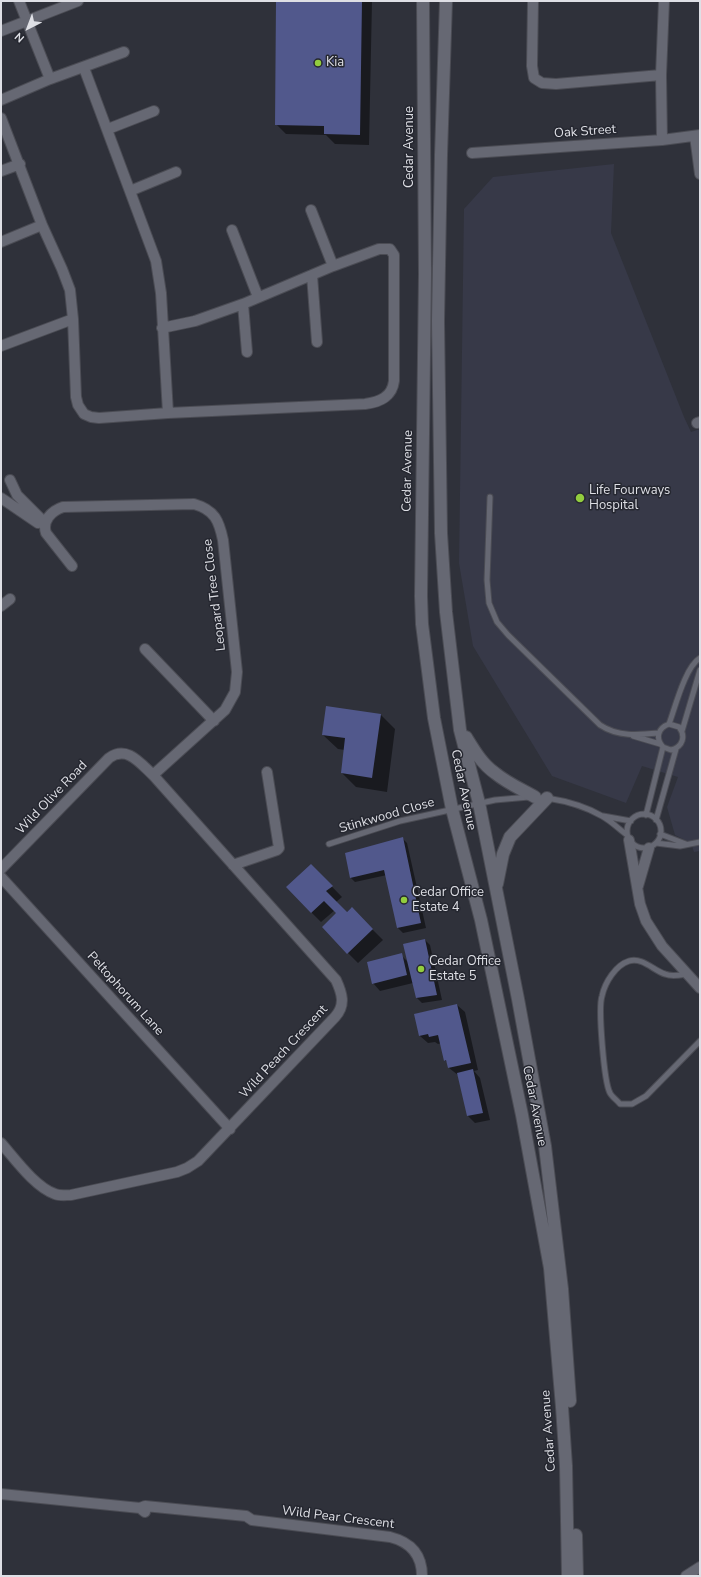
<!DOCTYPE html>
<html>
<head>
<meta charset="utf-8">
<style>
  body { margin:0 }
  #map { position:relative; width:701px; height:1577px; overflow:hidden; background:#2f313a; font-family:"Nunito Sans",sans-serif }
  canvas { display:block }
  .frame { position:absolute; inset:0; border:2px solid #dedfe5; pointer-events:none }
  .north { position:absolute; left:8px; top:8px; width:40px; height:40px; -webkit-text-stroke:3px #252730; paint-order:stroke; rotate:222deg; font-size:11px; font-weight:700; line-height:16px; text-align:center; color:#dedfe5 }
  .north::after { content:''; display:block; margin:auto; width:14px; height:18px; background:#dedfe5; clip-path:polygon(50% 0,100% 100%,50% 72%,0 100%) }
</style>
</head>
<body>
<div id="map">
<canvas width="701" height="1577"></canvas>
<div class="frame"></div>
<div class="north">N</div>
</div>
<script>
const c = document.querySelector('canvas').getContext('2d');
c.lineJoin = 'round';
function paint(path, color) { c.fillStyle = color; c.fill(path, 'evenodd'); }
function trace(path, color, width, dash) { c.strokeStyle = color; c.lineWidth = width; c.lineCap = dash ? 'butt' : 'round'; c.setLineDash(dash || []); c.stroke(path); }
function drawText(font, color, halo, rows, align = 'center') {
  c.font = font + ' "Nunito Sans",sans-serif'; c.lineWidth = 3; c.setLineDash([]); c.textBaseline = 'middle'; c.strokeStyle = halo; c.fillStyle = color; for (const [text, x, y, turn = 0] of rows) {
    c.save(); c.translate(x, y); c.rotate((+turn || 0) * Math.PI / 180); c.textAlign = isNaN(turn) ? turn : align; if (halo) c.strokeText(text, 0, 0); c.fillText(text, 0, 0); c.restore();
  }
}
paint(new Path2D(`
  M614,164L611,233L684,417L691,432L700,429V851L694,852L691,843L675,835L667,807L678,777L642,766L626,803L552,776L473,646L459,563L464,209L493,177Z`), '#373948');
paint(new Path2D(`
  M277,1H372L369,145L335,144L326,135L286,134L276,124Z
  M381,715L395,729L387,792L356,787L342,773L345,750L338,749L323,735Z
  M402,838L407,843L426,928L403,933L398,928L387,875L355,882L350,877Z
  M311,865L342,897L336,902L346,913L351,908L383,940L358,963L348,953L337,913L335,910L321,922L311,912Z
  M425,940L430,945L442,1000L422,1003L417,998L413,983L380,991L373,983L401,955L408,962Z
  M457,1005L465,1012L478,1070L474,1071L480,1078L490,1120L475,1123L468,1116L458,1075L449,1068L448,1063L445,1060L441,1043L438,1044L435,1042L428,1043L420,1036L416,1014Z`), '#0007');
paint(new Path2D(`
  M276,1H362L360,135L324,134V126L275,125Z
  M326,706L381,714L372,778L341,773L345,738L322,735Z
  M403,837L421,923L397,928L384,870L350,878L345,853Z
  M311,864L333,886L326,891L347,912L352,907L373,929L347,954L322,927L336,913L324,901L311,913L286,887Z
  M425,939L437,995L416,998L403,944Z
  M402,953L407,975L372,984L367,962Z
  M457,1004L471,1063L448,1068L446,1060L444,1061L438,1035L429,1037L428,1034L419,1036L414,1014Z
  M473,1069L483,1113L467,1116L457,1073Z`), '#51588c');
const lane = new Path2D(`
  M490,497L487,580L489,603L497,622L508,635L600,725C618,737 638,735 659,733
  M669,724C675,708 685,667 700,658
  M682,731L700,670
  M633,736L660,744
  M547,798C566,801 585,806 602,816C611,821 619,829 627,835
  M627 831a17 17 0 1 1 34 0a17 17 0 1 1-34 0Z
  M646,815L663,747C655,738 658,728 669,724L679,727C686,736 683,747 671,750L663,747
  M603,816L631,821
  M656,820L676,749
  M660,834L686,844
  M656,843L680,846L700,842
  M329,844L400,821L495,800L529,797
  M687,974C680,975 672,977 665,974C654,971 643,957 629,961C616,965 605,982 602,996C598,1008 604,1082 610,1093C612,1097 617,1100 620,1104H632L646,1096L700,1041`);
const street = new Path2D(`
  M19,1L50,79
  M533,1L532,66L534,78L542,83L556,84L661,75
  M1,31L78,1
  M84,68L156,261L161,293L168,413
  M1,100L50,79L124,52
  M1,118L42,225L62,269L70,290L73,319L76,397L78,405L84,414L91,417L99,418L168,413L365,404C380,402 392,397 394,381V255L390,249H379L333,266L243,304L195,321L162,328
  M108,129L154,111
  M695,136L700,174
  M662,140L661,75L664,1
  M472,153L662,140L700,135
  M1,171L20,164
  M130,191L176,172
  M311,210L333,266
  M232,230L258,297
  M1,242L42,225
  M312,275L317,342
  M243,304L247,352
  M1,346L73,319
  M697,423L700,422
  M10,480L17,495L45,523
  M1,498L38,523
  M72,566L46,533C42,521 51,511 63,507L194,504C215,510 219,521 223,540L237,672L235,692L225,710L153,775
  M1,606L10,599
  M145,649L214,721
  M629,840L640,904L646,921L662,946L700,988
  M233,865L277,850L279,848L267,772
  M1,869L109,758C127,745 140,763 153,775L336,980C342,993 346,1005 335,1017L198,1161L187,1168L177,1172L71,1195C66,1195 60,1196 55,1194C35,1187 15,1159 1,1143
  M1,877L230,1129
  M638,886L649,848
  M1,1494L140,1508L145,1512
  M140,1508L145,1506L246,1516L252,1520L390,1537C410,1542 422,1554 422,1576
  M686,1576L700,1567`);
const secondary = new Path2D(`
  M423,1L425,274L421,596L422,624L434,718L452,809L481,920L522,1115L550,1268L562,1407L566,1466L568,1576
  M446,1L441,155L438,321L441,533L446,612L460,730L479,803L518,999L545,1146L562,1289L570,1401
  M466,737C474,750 482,764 495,773C507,783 521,789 535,797
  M497,884L503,854L510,837L547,798
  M576,1535L577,1576`);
trace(lane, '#4b4c54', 7);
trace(street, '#4b4c54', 12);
trace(secondary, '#4b4c54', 14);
trace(lane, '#666873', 5);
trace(street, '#666873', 10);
trace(secondary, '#666873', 12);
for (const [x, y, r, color] of [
  [318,63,4,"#92cd3e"],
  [580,498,5,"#92cd3e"],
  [404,900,4,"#92cd3e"],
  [421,969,4,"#92cd3e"]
]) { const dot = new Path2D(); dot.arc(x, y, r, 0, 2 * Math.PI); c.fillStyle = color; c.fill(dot); trace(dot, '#252730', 1.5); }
drawText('13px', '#dedfe5', '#252730', [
  ["Kia",326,63],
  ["Life Fourways",589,491],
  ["Hospital",589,506],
  ["Cedar Office",412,893],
  ["Estate 4",412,908],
  ["Cedar Office",429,962],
  ["Estate 5",429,977]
], 'left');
drawText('13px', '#dedfe5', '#252730', [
  ["Oak Street",585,132,-4],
  ["Cedar Avenue",410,147,-90],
  ["Cedar Avenue",408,471,-89],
  ["Leopard Tree Close",215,595,-97],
  ["Cedar Avenue",463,790,78],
  ["Wild Olive Road",52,798,-46],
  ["Stinkwood Close",387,816,-16],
  ["Peltophorum Lane",125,994,48],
  ["Wild Peach Crescent",284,1052,-47],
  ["Cedar Avenue",534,1106,79],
  ["Cedar Avenue",549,1431,-94],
  ["Wild Pear Crescent",338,1518,7]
]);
</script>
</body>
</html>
